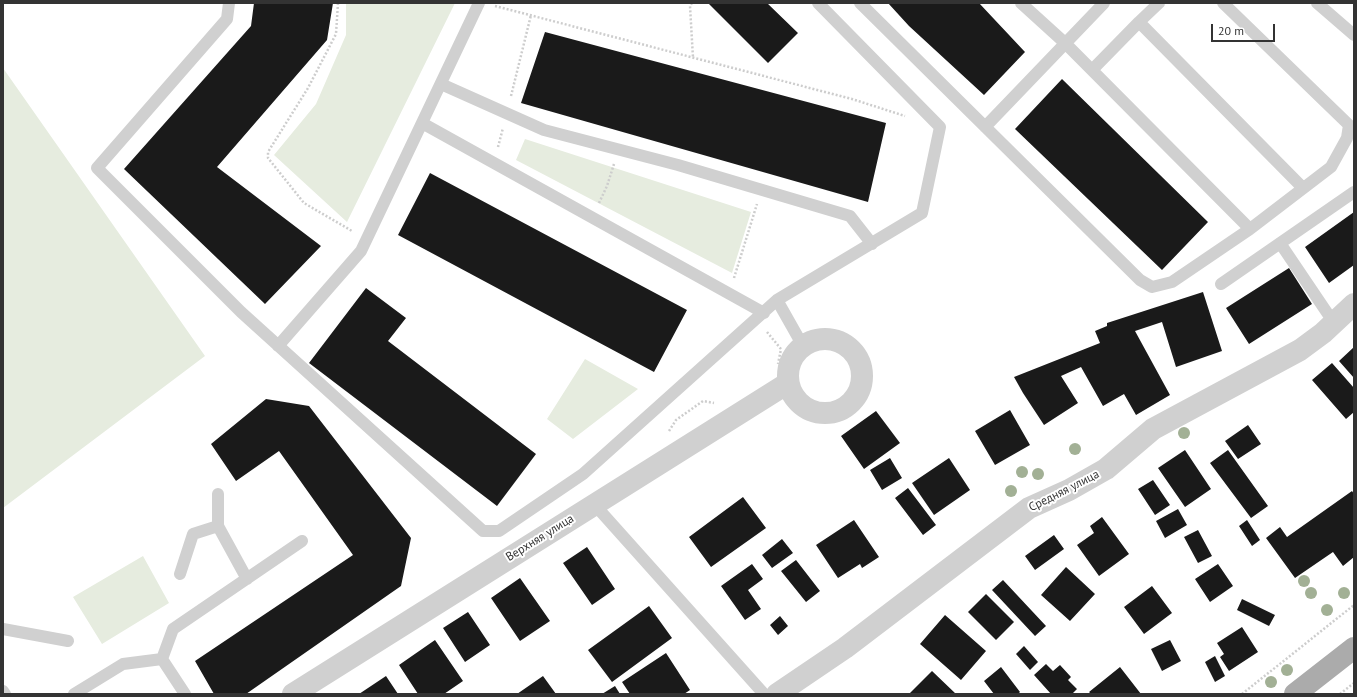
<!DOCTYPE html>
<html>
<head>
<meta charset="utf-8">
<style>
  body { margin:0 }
  #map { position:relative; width:1357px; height:697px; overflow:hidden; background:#fff; font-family:"PT Sans",sans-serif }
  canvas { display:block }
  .frame { position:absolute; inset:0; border:4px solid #333; pointer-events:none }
  .scale { position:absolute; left:1211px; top:24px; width:64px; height:18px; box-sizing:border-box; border:2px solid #333; border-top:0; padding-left:5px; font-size:12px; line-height:14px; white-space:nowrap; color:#333; -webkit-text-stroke:3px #fff; paint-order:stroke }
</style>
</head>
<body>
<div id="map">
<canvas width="1357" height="697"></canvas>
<div class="frame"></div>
<div class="scale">20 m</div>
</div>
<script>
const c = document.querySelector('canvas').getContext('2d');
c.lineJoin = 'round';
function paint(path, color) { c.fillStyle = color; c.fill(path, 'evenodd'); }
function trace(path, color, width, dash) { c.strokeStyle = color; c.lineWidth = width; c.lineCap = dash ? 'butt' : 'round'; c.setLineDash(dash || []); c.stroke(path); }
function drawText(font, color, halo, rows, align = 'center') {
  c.font = font + ' "PT Sans",sans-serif'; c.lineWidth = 4; c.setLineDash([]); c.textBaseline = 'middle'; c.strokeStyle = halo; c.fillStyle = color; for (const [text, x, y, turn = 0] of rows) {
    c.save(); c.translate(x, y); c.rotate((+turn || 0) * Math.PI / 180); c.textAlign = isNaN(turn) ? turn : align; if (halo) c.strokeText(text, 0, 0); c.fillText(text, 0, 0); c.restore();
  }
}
paint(new Path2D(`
  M346,3H455L347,222L274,155L316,104L346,35Z
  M3,68L205,356L3,508Z
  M525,139L751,212L732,273L516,160Z
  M585,359L638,389L573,439L547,419Z
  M143,556L169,603L102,644L73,597Z`), '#e6ecdf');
paint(new Path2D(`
  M254,3H333L327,40L217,167L321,246L265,304L124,169L251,26Z
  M708,3H767L798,33L768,63Z
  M888,3H979L1025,52L984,95L909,26Z
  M545,32L886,123L868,202L521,103Z
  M1062,79L1208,222L1162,270L1015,129Z
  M430,173L687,310L654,372L398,235Z
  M1354,212V265L1329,283L1305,247Z
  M1289,268L1312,304L1249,344L1226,308Z
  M366,288L406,318L388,341L536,454L497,506L309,363Z
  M1203,292L1222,351L1176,367L1162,322L1135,331L1170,395L1136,415L1124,394L1103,406L1081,367L1061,376L1078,403L1044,425L1023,393L1014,377L1100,343L1095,331L1107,326V323Z
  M1354,347V378L1339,361Z
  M1332,363L1354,388V412L1346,419L1312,380Z
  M266,399L309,406L411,538L401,586L246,694H214L195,661L353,555L279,451L236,481L211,444Z
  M1010,410L1030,445L995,465L975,431Z
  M876,411L900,443L864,469L841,436Z
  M1248,425L1261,444L1238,459L1225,441Z
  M1185,450L1211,489L1185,507L1158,468Z
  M1228,450L1268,506L1251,518L1210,463Z
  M890,458L902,478L882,490L870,470Z
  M949,458L970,490L934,515L912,483Z
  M1153,480L1170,505L1155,515L1138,489Z
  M908,488L936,525L923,535L895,498Z
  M1352,491L1354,494V557L1343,566L1333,552L1295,578L1266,538L1280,527L1287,537Z
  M743,497L766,528L711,567L689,537Z
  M1178,509L1187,525L1165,538L1156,521Z
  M1102,517L1129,554L1099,576L1077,545L1094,533L1090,526Z
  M854,520L879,557L862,568L860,564L838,578L816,545Z
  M1247,520L1260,540L1252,546L1239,526Z
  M1198,530L1212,556L1198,563L1184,537Z
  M1054,535L1064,549L1035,570L1025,556Z
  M782,539L793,553L772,568L762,555Z
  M587,547L615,589L592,605L563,563Z
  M796,560L820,591L806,602L781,571Z
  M752,564L763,579L748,590L761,609L745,620L721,586Z
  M1218,564L1233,586L1210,602L1195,579Z
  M1066,567L1095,594L1070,621L1041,595Z
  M520,578L550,621L520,641L491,598Z
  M1003,580L1046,626L1035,636L992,590Z
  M1152,586L1172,613L1144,634L1124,607Z
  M986,594L1014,622L996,640L968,612Z
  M1242,599L1275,615L1269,626L1237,610Z
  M649,606L672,638L612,682L588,650Z
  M468,612L490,645L465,662L443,628Z
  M945,615L986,651L961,680L920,644Z
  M780,616L788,626L778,635L770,625Z
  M1242,627L1258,652L1229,671L1220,657L1224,654L1217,643Z
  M435,640L463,681L444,694H418L399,665Z
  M1170,640L1181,661L1162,671L1151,649Z
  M1024,646L1038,662L1030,670L1016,654Z
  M666,653L690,690L684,694H630L622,682Z
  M1215,656L1225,676L1215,682L1205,662Z
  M1046,664L1053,671L1060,665L1071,677L1068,680L1077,689L1073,693L1074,694H1051L1034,675Z
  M1001,667L1020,692L1018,694H994L984,681Z
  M1120,667L1141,694H1091L1089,692Z
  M932,671L956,694H909Z
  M386,676L398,694H359Z
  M543,676L556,694H517Z
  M615,686L620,694H602Z`), '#1a1a1a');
trace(new Path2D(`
  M338,3L336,34L308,88L268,152V158L304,203L352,231
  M692,3L690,6L693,58
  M495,6L852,99L905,116
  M511,96L531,15
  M498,147L503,128
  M599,203L607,186L614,164
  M734,278L757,204
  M767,332L781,349L778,364
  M669,431L676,420L703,401L714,403
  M1242,694L1354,605
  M1340,694L1354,683`), '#cdcdcd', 2.5, [2, 2]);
trace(new Path2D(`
  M229,3L227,19L97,168L241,312L483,531H499L583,474L777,300L922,213L940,127L818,3
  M860,3L1140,280L1152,287L1172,282L1250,229
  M1021,3L1065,43L1250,229L1331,167L1347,138L1349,125L1223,3
  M1317,3L1354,35
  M1139,22L1159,3
  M1092,70L1139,22L1303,188
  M441,84L544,130L678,165L850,216L872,244
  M422,123L764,313
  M985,127L1104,3
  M1280,243L1334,323
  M1221,284L1354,192
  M777,300L803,346
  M278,346L361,251L479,3
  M218,494V526L247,579
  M594,504L764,694
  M180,574L193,534L218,526
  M3,629L68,641
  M162,659L185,694
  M3,691L5,694
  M74,694L123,664L162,659L173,629L302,541`), '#d0d0d0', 12);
trace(new Path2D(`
  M788 376a37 37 0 1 1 74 0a37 37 0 1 1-74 0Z
  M293,694L788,383
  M777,694L845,648L1029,508L1069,490L1106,469L1153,429L1300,350L1323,333L1354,304`), '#d0d0d0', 22);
trace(new Path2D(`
  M1295,694L1354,648`), '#ababab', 22);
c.fillStyle = '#a2b095';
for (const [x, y] of [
  [1184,433],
  [1075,449],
  [1022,472],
  [1038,474],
  [1011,491],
  [1304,581],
  [1311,593],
  [1344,593],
  [1327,610],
  [1287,670],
  [1271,682]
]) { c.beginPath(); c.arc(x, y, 6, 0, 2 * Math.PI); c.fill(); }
drawText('12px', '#333', '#fff', [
  ["Средняя улица",1064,491,-27],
  ["Верхняя улица",540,538,-32]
]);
</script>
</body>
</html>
